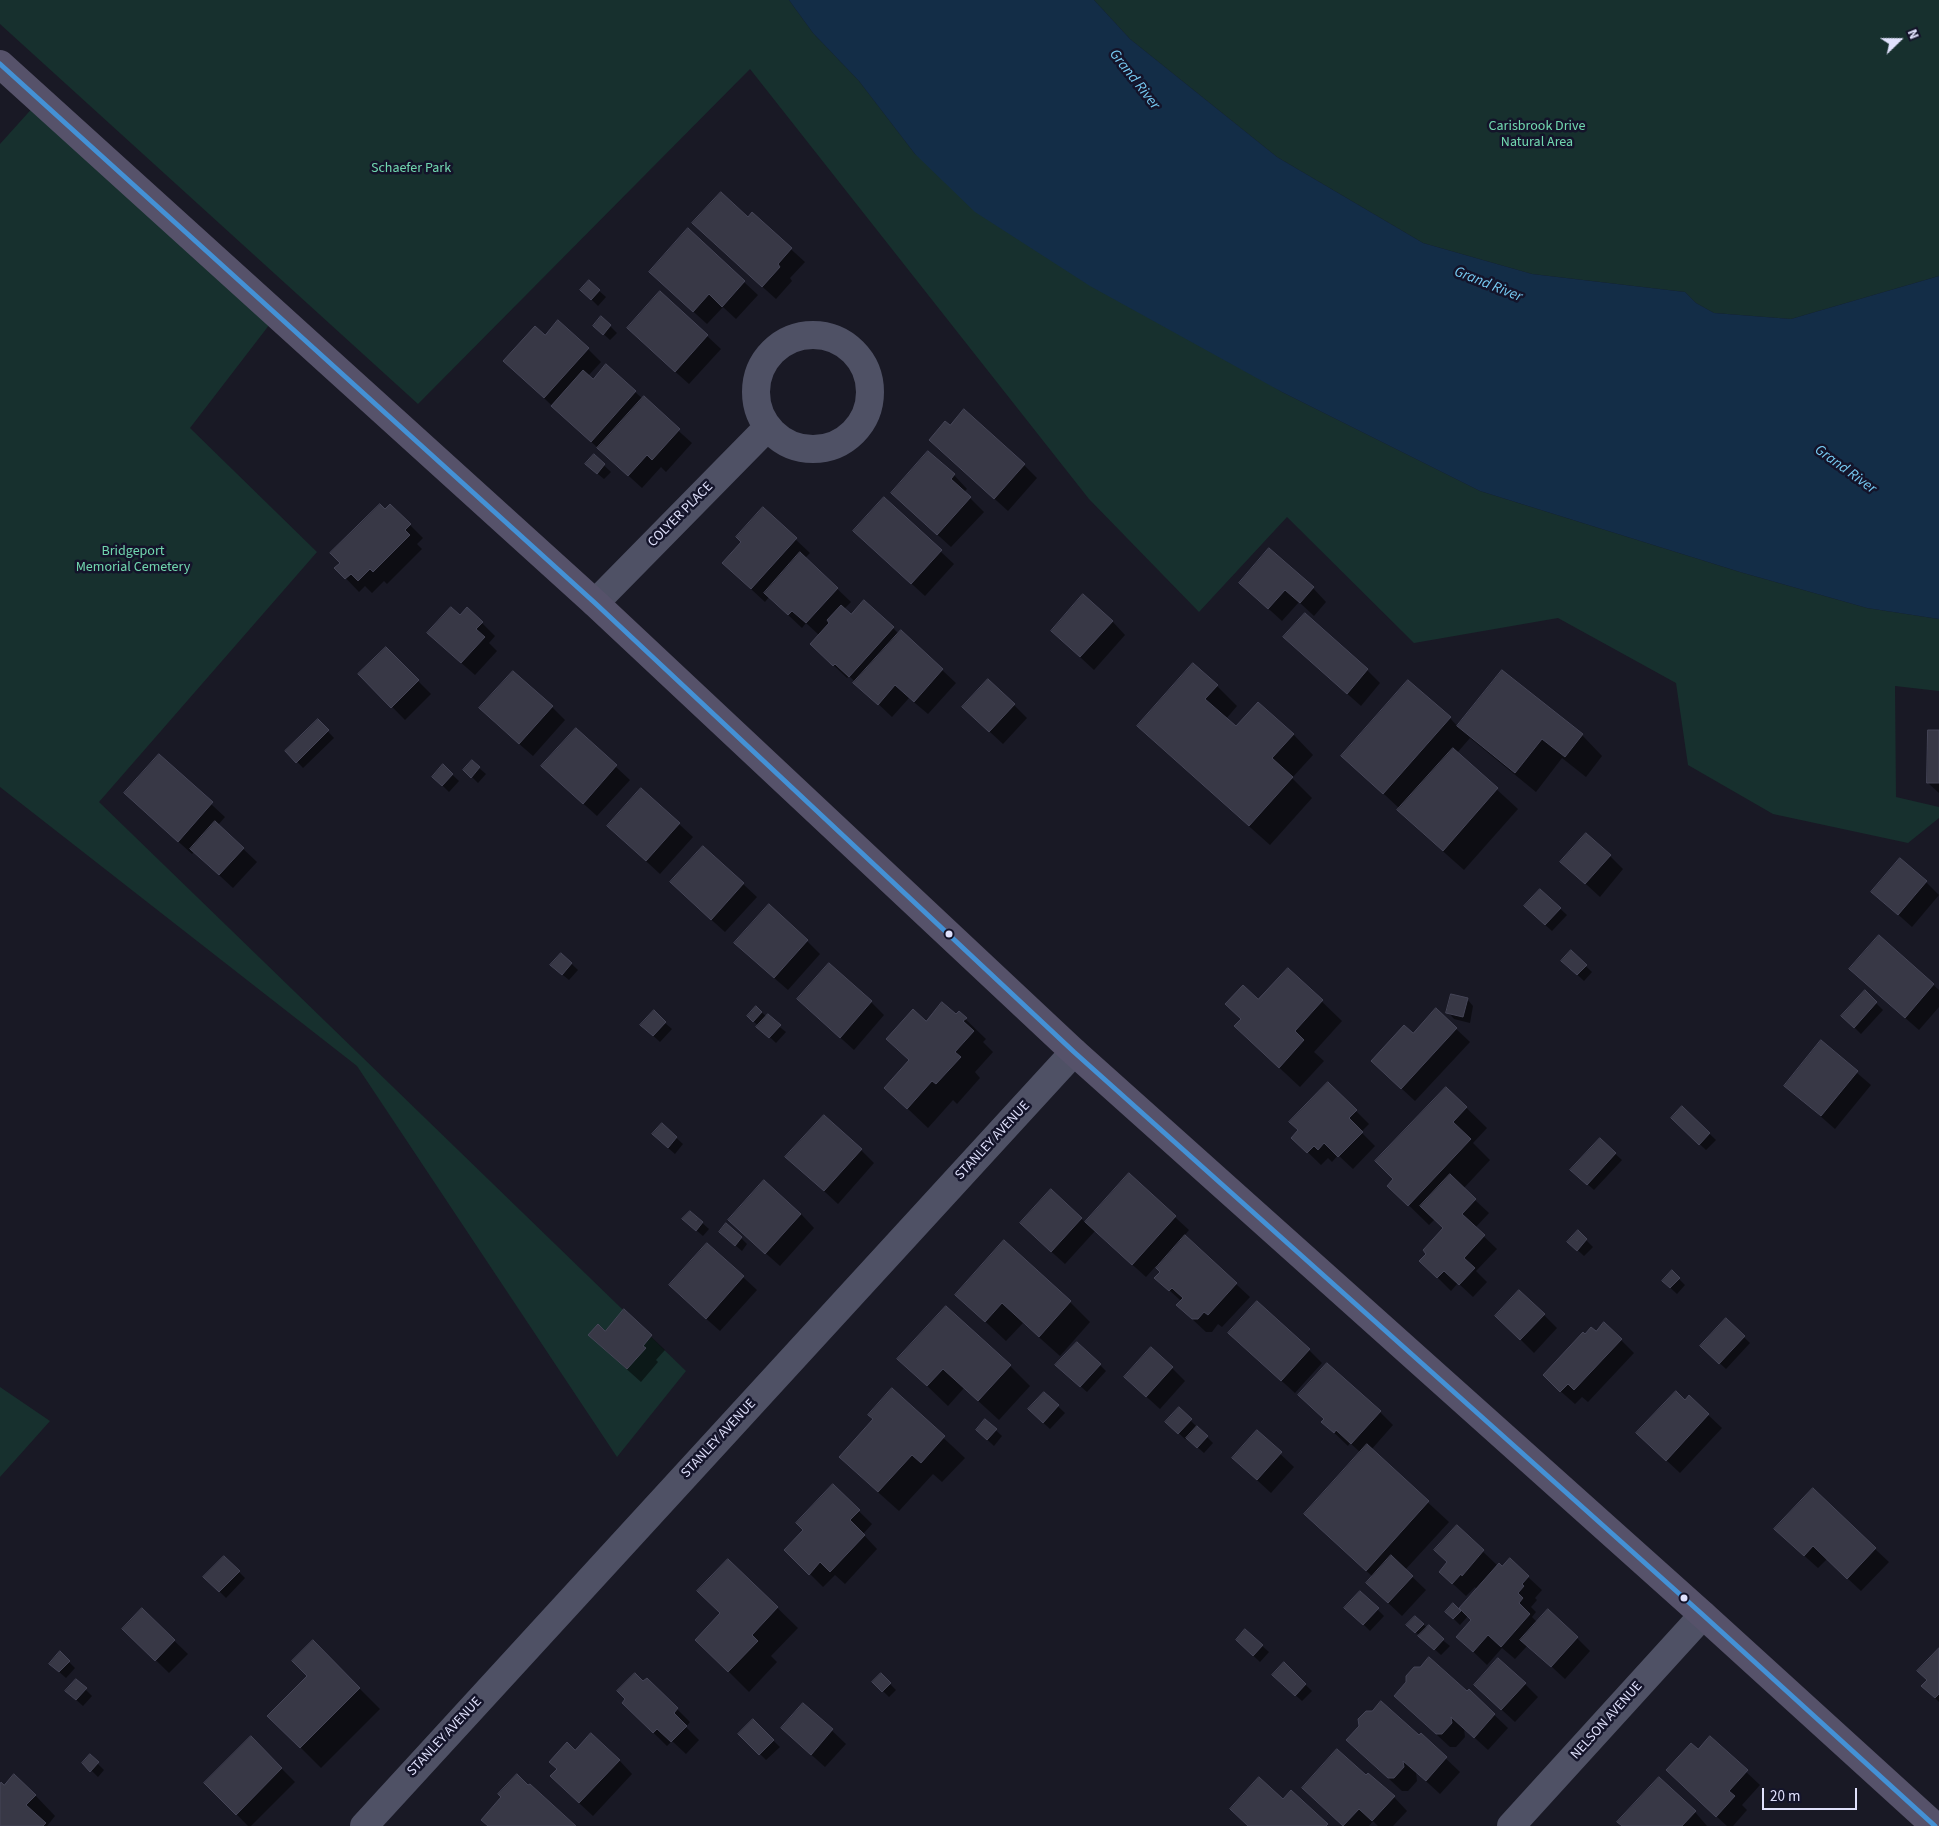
<!DOCTYPE html>
<html>
<head>
<meta charset="utf-8">
<style>
  body { margin:0 }
  #map { position:relative; width:1939px; height:1826px; overflow:hidden; background:#191925; font-family:"Source Sans 3",sans-serif }
  canvas { display:block }
  .north { position:absolute; left:1874px; top:15px; width:50px; height:50px; -webkit-text-stroke:4px #14142a; paint-order:stroke; rotate:68deg; font-size:14px; font-weight:700; line-height:20px; text-align:center; color:#e0e1fc }
  .north::after { content:''; display:block; margin:auto; width:18px; height:22px; background:#e0e1fc; clip-path:polygon(50% 0,100% 100%,50% 72%,0 100%) }
  .scale { position:absolute; left:1762px; top:1788px; width:95px; height:22px; box-sizing:border-box; border:2px solid #e0e1fc; border-top:0; padding-left:6px; font-size:15px; line-height:18px; white-space:nowrap; color:#e0e1fc; -webkit-text-stroke:4px #14142a; paint-order:stroke }
</style>
</head>
<body>
<div id="map">
<canvas width="1939" height="1826"></canvas>
<div class="north">N</div>
<div class="scale">20 m</div>
</div>
<script>
const c = document.querySelector('canvas').getContext('2d');
c.lineJoin = 'round';
function paint(path, color) { c.fillStyle = color; c.fill(path, 'evenodd'); }
function trace(path, color, width, dash) { c.strokeStyle = color; c.lineWidth = width; c.lineCap = dash ? 'butt' : 'round'; c.setLineDash(dash || []); c.stroke(path); }
function drawText(font, color, halo, rows, align = 'center') {
  c.font = font + ' "Source Sans 3",sans-serif'; c.lineWidth = 5; c.setLineDash([]); c.textBaseline = 'middle'; c.strokeStyle = halo; c.fillStyle = color; for (const [text, x, y, turn = 0] of rows) {
    c.save(); c.translate(x, y); c.rotate((+turn || 0) * Math.PI / 180); c.textAlign = isNaN(turn) ? turn : align; if (halo) c.strokeText(text, 0, 0); c.fillText(text, 0, 0); c.restore();
  }
}
paint(new Path2D(`
  M0,0H789L813,33L859,81L915,154L1282,392L1480,491L1740,572L1867,608L1939,619V691L1895,686L1896,797L1939,807V818L1908,843L1773,814L1688,765L1676,683L1558,618L1414,643L1287,517L1199,612L1089,499L750,69L418,404L0,24Z
  M1094,0H1939V276L1791,319L1714,313L1696,303L1685,292L1532,274L1423,243L1277,157L1130,39Z
  M36,104L273,320L190,428L317,552L99,802L686,1371L617,1457L357,1066L0,787V144Z
  M0,1387L50,1421L0,1477Z`), '#17302e');
paint(new Path2D(`
  M789,0H1094L1130,39L1277,157L1423,243L1532,274L1685,292L1696,303L1714,313L1791,319L1939,276V619L1867,608L1740,572L1480,491L1282,392L1090,286L975,212L915,154L859,81L813,33Z`), '#132d47');
paint(new Path2D(`
  M752,214L805,262L790,278L792,281L776,299L707,237L748,219Z
  M688,230L758,295L736,319L723,307L707,324L664,285Z
  M589,282L606,297L598,306L582,290Z
  M602,318L617,333L610,340L595,326Z
  M707,336L721,349L689,384L642,342Z
  M545,337L588,349L601,362L588,376L593,381L606,366L692,443L666,472L661,467L642,488L566,419L505,361Z
  M944,453L1024,465L1037,478L1008,511Z
  M594,456L611,472L604,479L593,470Z
  M954,475L967,489L964,492L984,512L951,547L906,506Z
  M884,499L954,564L925,596L868,544Z
  M390,505L423,538L417,544L422,549L387,584L384,581L372,593L365,586L359,592L336,568Z
  M763,509L810,553L805,558L851,602L844,609L851,616L893,628L899,634L901,632L956,683L928,714L909,698L892,717L849,676L847,678L825,657L819,635L806,623L802,628L769,597L765,602L737,576L743,542Z
  M1240,583L1313,588L1326,602L1314,616L1299,602L1282,621Z
  M460,616L482,623L495,636L489,643L497,651L475,675L442,646Z
  M1112,621L1125,635L1094,670L1052,631Z
  M386,649L431,694L405,720L360,674Z
  M1298,650L1367,670L1380,683L1361,706Z
  M1217,686L1237,706L1226,719L1236,728L1293,734L1313,755L1292,778L1312,798L1270,845L1159,746L1138,726Z
  M1014,705L1027,718L1003,744L977,720Z
  M552,707L565,720L533,756L494,722Z
  M1450,718L1458,727L1582,735L1602,756L1586,777L1562,758L1536,792L1470,738L1457,753L1518,809L1464,870L1419,830L1400,809L1343,756Z
  M318,721L334,738L303,768L287,751Z
  M576,730L630,780L597,816L556,779Z
  M1939,731V793L1928,783Z
  M159,756L225,817L218,825L257,862L233,888L194,852L192,854L139,806Z
  M443,766L459,781L449,792L440,783Z
  M479,768L486,774L478,783L465,770Z
  M641,789L693,837L660,874L622,839Z
  M703,847L757,897L725,932L685,896Z
  M1610,856L1623,869L1600,897L1562,862Z
  M1926,882L1939,895L1912,927L1873,892Z
  M1540,890L1567,915L1552,931L1532,913Z
  M1879,936L1939,990V1007L1919,1030L1864,982Z
  M807,941L820,954L788,990L749,956Z
  M1571,952L1592,972L1584,981L1563,961Z
  M561,954L578,970L569,980L558,971Z
  M1288,969L1342,1021L1314,1052L1324,1061L1300,1087L1256,1046L1258,1001Z
  M1865,992L1883,1010L1861,1034L1849,1022Z
  M1467,999L1473,1006L1470,1023L1454,1019L1448,1012Z
  M871,1002L884,1015L854,1050L812,1012Z
  M756,1008L786,1032L776,1043L748,1016Z
  M1436,1010L1470,1042L1415,1101L1386,1074Z
  M959,1013L986,1039L983,1042L993,1052L975,1072L980,1078L957,1104L953,1100L928,1128L886,1088L910,1061L888,1039L926,1023L956,1016Z
  M665,1023L672,1029L660,1042L648,1031Z
  M1821,1042L1871,1085L1835,1129L1786,1086Z
  M1328,1083L1369,1124L1361,1132L1375,1146L1353,1169L1338,1155L1332,1162L1328,1158L1321,1165L1293,1138L1300,1131Z
  M1446,1088L1487,1128L1473,1143L1490,1160L1463,1189L1489,1213L1475,1228L1497,1249L1476,1271L1487,1282L1473,1297L1458,1283L1451,1291L1421,1261L1445,1228L1435,1219L1429,1225L1389,1186Z
  M1682,1108L1716,1140L1706,1150L1672,1118Z
  M662,1125L683,1144L675,1154L660,1141Z
  M1600,1140L1622,1160L1594,1190L1572,1170Z
  M861,1150L874,1163L838,1204L787,1157Z
  M1129,1175L1189,1230L1184,1236L1250,1297L1222,1327L1218,1324L1212,1332H1206L1191,1318L1181,1301L1156,1278L1162,1272L1156,1266L1146,1277L1095,1231L1065,1264L1035,1237L1051,1191L1086,1223Z
  M690,1212L709,1229L703,1236L690,1225Z
  M801,1214L814,1228L780,1266L743,1233Z
  M1578,1232L1593,1247L1584,1256L1569,1242Z
  M727,1238H741L747,1244L742,1251Z
  M707,1244L757,1290L720,1331L684,1299Z
  M1672,1272L1685,1285L1677,1294L1663,1281Z
  M957,1295L1070,1302L1090,1322L1060,1356L1023,1323L1006,1341Z
  M624,1311L665,1350L656,1360L658,1362L641,1382L603,1348L605,1332Z
  M1544,1315L1557,1328L1534,1353L1510,1329Z
  M1726,1320L1750,1343L1726,1369L1702,1346Z
  M1596,1333L1621,1340L1634,1353L1588,1402L1582,1397L1575,1404L1558,1389L1585,1335Z
  M1243,1346L1309,1350L1322,1363L1295,1393Z
  M899,1359L1010,1366L1030,1386L999,1420L964,1388L948,1406Z
  M1100,1365L1106,1371L1087,1392L1063,1371Z
  M1172,1368L1185,1381L1160,1409L1139,1390Z
  M892,1390L965,1458L942,1482L933,1474L899,1511L861,1477L875,1420Z
  M1044,1393L1065,1413L1050,1429L1036,1416Z
  M1689,1397L1722,1428L1680,1473L1651,1446Z
  M1179,1409L1213,1443L1204,1453L1187,1438L1185,1439L1173,1428Z
  M1380,1412L1393,1425L1371,1450L1449,1522L1405,1570L1426,1590L1402,1616L1367,1583L1373,1577L1326,1534L1361,1453L1350,1443L1348,1446L1323,1422Z
  M986,1421L1002,1436L994,1446L977,1430Z
  M1257,1432L1294,1467L1271,1493L1233,1458Z
  M833,1486L872,1524L863,1534L877,1549L845,1584L835,1575L823,1587L786,1550L805,1530Z
  M1457,1527L1498,1566L1528,1577L1542,1590L1535,1598L1537,1600L1531,1607L1536,1612L1532,1617L1538,1623L1577,1638L1590,1651L1565,1679L1528,1645L1515,1659L1502,1648L1487,1665L1458,1637L1473,1621L1468,1616L1460,1625L1447,1612L1459,1610L1477,1590L1475,1587L1466,1596L1440,1572L1448,1563Z
  M1789,1542L1875,1549L1889,1562L1861,1591L1827,1559L1818,1568Z
  M224,1557L245,1578L226,1598L205,1577Z
  M728,1560L798,1628L771,1656L777,1662L749,1692L717,1660Z
  M1360,1592L1384,1616L1370,1631L1346,1607Z
  M142,1610L188,1654L169,1673L124,1629Z
  M1415,1618L1450,1646L1441,1655L1408,1625Z
  M1245,1631L1269,1652L1260,1662L1243,1646Z
  M313,1642L380,1709L321,1768L269,1716L309,1676Z
  M1939,1649V1702L1923,1686L1928,1680Z
  M60,1653L75,1668L66,1678L57,1670Z
  M1284,1664L1312,1691L1302,1701L1280,1681Z
  M881,1675L896,1690L889,1697L874,1682Z
  M647,1679L690,1722L686,1727L699,1740L686,1754L672,1741L667,1746L623,1703Z
  M76,1680L92,1696L83,1706L73,1697Z
  M1408,1683L1467,1693L1469,1691L1508,1728L1488,1750L1464,1728L1465,1737L1456,1747H1450L1395,1696Z
  M1525,1684L1538,1697L1515,1722L1489,1698Z
  M804,1704L846,1744L825,1767L796,1741Z
  M753,1721L780,1747L766,1760L740,1734Z
  M1421,1735L1460,1772L1440,1794L1416,1772L1417,1781L1408,1791H1402L1361,1753L1419,1737Z
  M251,1738L295,1782L251,1826H248L206,1783Z
  M1710,1738L1760,1785L1742,1805L1747,1810L1733,1826H1727L1681,1784L1698,1751Z
  M575,1752L619,1760L632,1774L593,1816L565,1790Z
  M90,1756L104,1770L98,1777L84,1763Z
  M1366,1777L1394,1797L1407,1811L1393,1826H1378L1373,1821L1369,1826H1344L1317,1802Z
  M0,1786L35,1795L55,1816L47,1826H0Z
  M1695,1812L1707,1826H1623Z`), '#0007');
const building = new Path2D(`
  M721,192L748,217L752,212L792,248L778,264L780,267L762,287L692,223Z
  M688,228L745,281L722,307L709,294L693,312L649,272Z
  M589,280L600,290L591,300L580,290Z
  M660,291L708,335L675,372L627,328Z
  M601,316L611,325L603,335L593,326Z
  M558,320L589,348L544,398L503,361L535,326L545,335Z
  M606,364L636,391L591,442L551,406L583,370L593,379Z
  M644,396L680,429L652,460L647,455L628,476L597,448Z
  M964,409L1025,464L994,499L929,440L945,421L950,425Z
  M928,451L955,474L951,479L971,497L937,535L891,493Z
  M594,454L605,464L597,474L585,464Z
  M884,497L942,550L911,584L853,531Z
  M380,504L385,509L390,504L411,524L405,530L410,535L373,572L370,569L358,581L351,574L345,579L334,568L340,563L330,553Z
  M763,507L797,538L751,589L722,563L741,542L736,537Z
  M1269,548L1314,587L1300,603L1285,590L1268,609L1239,583Z
  M800,552L838,588L806,623L792,611L788,615L764,593Z
  M1083,594L1113,621L1080,657L1051,631Z
  M864,600L894,627L849,677L835,664L833,666L810,644L829,623L827,620L841,605L851,614Z
  M451,607L460,615L467,607L483,622L476,629L485,637L461,663L427,633Z
  M1305,613L1368,669L1347,694L1283,637Z
  M901,630L943,669L914,702L895,685L878,705L853,683Z
  M386,647L419,680L391,708L358,674Z
  M1193,663L1218,685L1205,699L1236,726L1258,702L1294,734L1272,758L1293,777L1249,826L1137,726Z
  M1502,670L1583,734L1565,757L1542,739L1515,773L1457,726Z
  M513,671L553,706L519,744L479,708Z
  M988,679L1015,704L989,732L962,707Z
  M1408,680L1451,717L1383,794L1341,756Z
  M318,719L329,730L296,763L285,751Z
  M576,728L617,765L583,804L541,766Z
  M1928,730H1939V783H1927Z
  M1453,748L1498,788L1443,851L1397,810Z
  M159,754L213,802L178,842L124,793Z
  M472,760L480,767L471,778L463,770Z
  M443,764L453,774L442,786L432,777Z
  M641,788L680,823L646,861L607,826Z
  M215,821L244,848L219,875L190,849Z
  M1586,833L1611,855L1585,884L1560,862Z
  M703,846L744,883L711,920L670,882Z
  M1900,858L1927,881L1898,915L1871,892Z
  M1540,889L1561,908L1545,925L1524,906Z
  M769,904L808,940L774,978L734,943Z
  M1879,935L1934,984L1905,1018L1849,969Z
  M1571,950L1587,965L1577,975L1561,961Z
  M561,953L572,963L562,975L550,965Z
  M829,963L872,1001L840,1038L797,999Z
  M1288,968L1323,1000L1295,1031L1304,1040L1279,1068L1234,1026L1241,1019L1225,1004L1243,985L1258,999Z
  M1865,990L1877,1002L1854,1028L1841,1016Z
  M1451,994L1468,998L1463,1017L1446,1013Z
  M942,1002L956,1014L959,1011L967,1018L963,1021L974,1031L955,1052L961,1057L936,1084L932,1081L907,1109L884,1088L909,1060L886,1039L913,1009L926,1021Z
  M756,1006L762,1012L753,1022L747,1016Z
  M1436,1008L1457,1028L1401,1089L1371,1061L1404,1025L1413,1033Z
  M654,1010L666,1022L653,1036L640,1025Z
  M768,1014L781,1025L769,1038L756,1027Z
  M1821,1040L1858,1071L1821,1116L1784,1086Z
  M1328,1082L1357,1110L1349,1118L1363,1132L1338,1157L1324,1143L1318,1150L1314,1146L1307,1153L1291,1138L1298,1130L1289,1122Z
  M1446,1087L1467,1107L1453,1122L1471,1139L1408,1206L1387,1186L1393,1179L1375,1161Z
  M1682,1106L1710,1133L1699,1145L1671,1118Z
  M824,1115L862,1149L824,1191L785,1157Z
  M662,1123L677,1137L668,1148L652,1134Z
  M1600,1138L1616,1153L1587,1185L1570,1170Z
  M1129,1173L1176,1216L1132,1265L1085,1222Z
  M1450,1174L1476,1199L1462,1214L1485,1235L1464,1258L1475,1268L1459,1285L1444,1271L1437,1278L1419,1261L1426,1254L1423,1250L1443,1228L1420,1206Z
  M764,1180L801,1214L765,1254L728,1220Z
  M1051,1189L1082,1218L1051,1252L1020,1223Z
  M690,1211L703,1222L696,1231L682,1219Z
  M726,1223L742,1237L735,1246L719,1232Z
  M1578,1230L1587,1239L1577,1251L1567,1242Z
  M1185,1235L1237,1283L1208,1315L1204,1312L1198,1319H1192L1176,1305L1183,1298L1172,1288L1169,1291L1154,1278L1160,1272L1156,1268Z
  M1004,1240L1071,1301L1039,1337L1002,1303L985,1322L955,1295Z
  M707,1243L744,1276L706,1319L669,1285Z
  M1672,1270L1680,1278L1670,1288L1662,1281Z
  M1519,1290L1545,1314L1520,1340L1495,1316Z
  M1257,1301L1310,1349L1281,1381L1228,1333Z
  M946,1306L1011,1365L978,1401L943,1369L927,1386L897,1359Z
  M624,1309L652,1335L643,1346L646,1348L627,1369L588,1335L598,1324L605,1331Z
  M1726,1318L1745,1336L1719,1364L1700,1346Z
  M1604,1322L1622,1339L1574,1390L1568,1384L1560,1392L1543,1375L1583,1332L1585,1334L1591,1327L1596,1331Z
  M1077,1342L1101,1364L1080,1387L1055,1365Z
  M1151,1347L1173,1367L1146,1397L1124,1377Z
  M1327,1363L1381,1411L1351,1444L1336,1430L1334,1433L1321,1422L1324,1419L1298,1395Z
  M892,1388L945,1436L921,1463L912,1455L878,1492L839,1457L873,1419L868,1415Z
  M1676,1391L1685,1400L1689,1395L1709,1414L1666,1461L1636,1433Z
  M1044,1392L1059,1405L1043,1423L1028,1409Z
  M1179,1407L1192,1419L1178,1434L1165,1422Z
  M985,1419L997,1429L987,1440L976,1430Z
  M1197,1426L1208,1436L1197,1448L1186,1438Z
  M1257,1430L1282,1452L1257,1480L1232,1458Z
  M1367,1444L1429,1501L1366,1571L1304,1514Z
  M833,1484L860,1510L850,1520L865,1535L830,1572L820,1562L809,1575L784,1550L803,1530L796,1523Z
  M1813,1488L1876,1548L1847,1579L1813,1546L1804,1556L1774,1529Z
  M1457,1525L1484,1550L1462,1576L1461,1574L1452,1584L1439,1572L1447,1562L1434,1550Z
  M1391,1555L1413,1576L1388,1603L1366,1583Z
  M224,1556L240,1571L219,1592L203,1577Z
  M1510,1558L1529,1576L1522,1584L1524,1586L1518,1593L1523,1598L1519,1603L1530,1614L1501,1647L1488,1635L1473,1652L1456,1637L1471,1620L1459,1608L1499,1563L1502,1566Z
  M728,1559L778,1607L752,1635L758,1641L728,1672L695,1640L720,1613L697,1591Z
  M1360,1591L1379,1608L1363,1625L1344,1608Z
  M1453,1603L1461,1611L1453,1619L1445,1612Z
  M142,1608L175,1640L155,1661L122,1629Z
  M1548,1609L1578,1637L1551,1667L1520,1640Z
  M1415,1616L1424,1624L1415,1633L1406,1625Z
  M1429,1625L1444,1639L1434,1650L1418,1636Z
  M1245,1629L1263,1645L1253,1656L1236,1640Z
  M313,1640L360,1688L300,1748L267,1716L307,1676L292,1661Z
  M1939,1648V1694L1935,1698L1921,1686L1927,1680L1917,1671Z
  M60,1651L70,1661L59,1672L49,1664Z
  M1429,1657L1467,1691L1469,1689L1495,1714L1474,1738L1451,1717L1452,1723L1442,1734H1436L1394,1696L1406,1682V1676L1414,1667H1420Z
  M1498,1658L1526,1683L1501,1710L1474,1685Z
  M1284,1662L1306,1684L1295,1696L1272,1675Z
  M635,1673L643,1681L647,1678L678,1708L674,1713L687,1726L671,1742L657,1729L653,1733L622,1703L625,1699L617,1691Z
  M881,1673L891,1683L882,1692L872,1682Z
  M76,1679L87,1688L76,1700L65,1691Z
  M1381,1701L1419,1735L1421,1733L1447,1757L1426,1781L1403,1761L1404,1767L1394,1778H1388L1346,1740L1359,1726L1358,1719L1366,1711H1372Z
  M803,1703L833,1729L811,1755L781,1728Z
  M753,1719L774,1740L759,1755L738,1734Z
  M591,1733L620,1760L579,1803L550,1776L557,1769L549,1762L567,1742L575,1750Z
  M251,1736L282,1768L236,1815L204,1783Z
  M1710,1736L1748,1770L1729,1791L1735,1796L1716,1817L1666,1770L1691,1743L1698,1749Z
  M1337,1749L1366,1775L1368,1773L1395,1796L1372,1821L1359,1809L1343,1826L1302,1788Z
  M90,1754L99,1762L90,1772L82,1763Z
  M14,1774L36,1795L26,1805L46,1823L43,1826H0V1784L1,1782L4,1785Z
  M517,1774L528,1785L530,1784L576,1826H488L481,1820L501,1797L498,1794Z
  M1259,1777L1283,1799L1291,1790L1328,1824L1326,1826H1248L1230,1809Z
  M1659,1777L1696,1811L1682,1826H1622L1617,1822Z`);
paint(building, '#383846');
trace(building, '#454557', 1);
trace(new Path2D(`
  M756 392a57 57 0 1 1 114 0a57 57 0 1 1-114 0Z
  M595,603L767,428
  M364,1826L1074,1052
  M1511,1826L1703,1615`), '#4f5165', 28);
trace(new Path2D(`
  M0,64L595,603L1074,1052L1703,1615L1935,1826`), '#56526a', 28);
trace(new Path2D(`
  M0,64L595,603L1074,1052L1703,1615L1935,1826`), '#4491d5', 5);
for (const [x, y, r, color] of [
  [949,934,4.5,"#e0e1fc"],
  [1684,1598,4.5,"#e0e1fc"]
]) { const dot = new Path2D(); dot.arc(x, y, r, 0, 2 * Math.PI); c.fillStyle = color; c.fill(dot); trace(dot, '#14142a', 2); }
drawText('14px', '#71d7af', '#14142a', [
  ["Carisbrook Drive",1537,127],
  ["Natural Area",1537,143],
  ["Schaefer Park",411,169],
  ["Bridgeport",133,552],
  ["Memorial Cemetery",133,568]
]);
drawText('14px', '#e0e1fc', '#14142a', [
  ["COLYER PLACE",681,515,-45],
  ["STANLEY AVENUE",993,1141,-47],
  ["STANLEY AVENUE",719,1439,-47],
  ["NELSON AVENUE",1607,1721,-48],
  ["STANLEY AVENUE",445,1737,-47]
]);
drawText('italic 15px', '#77cbf3', '#14142a', [
  ["Grand River",1134,80,52],
  ["Grand River",1488,285,22],
  ["Grand River",1845,470,36]
]);
</script>
</body>
</html>
